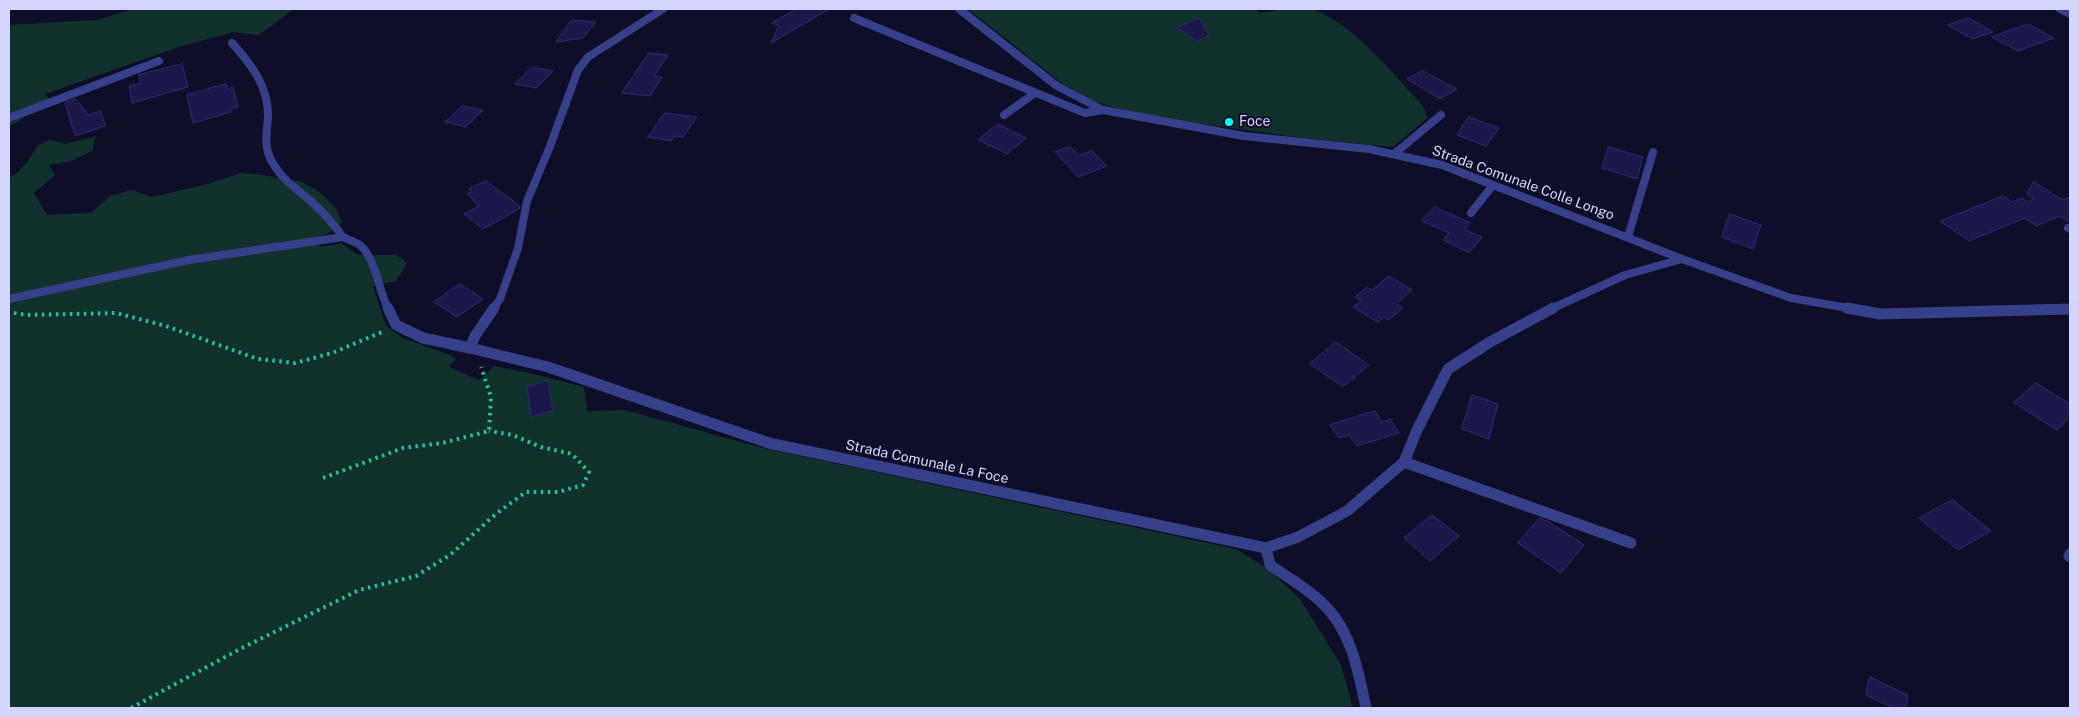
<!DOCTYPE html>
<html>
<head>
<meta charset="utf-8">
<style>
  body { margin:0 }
  #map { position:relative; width:2079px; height:717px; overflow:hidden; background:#0f0e28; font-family:"Public Sans",sans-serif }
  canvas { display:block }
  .frame { position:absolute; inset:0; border:10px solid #d5d6ff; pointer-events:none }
</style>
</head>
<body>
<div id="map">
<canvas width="2079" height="717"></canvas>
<div class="frame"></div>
</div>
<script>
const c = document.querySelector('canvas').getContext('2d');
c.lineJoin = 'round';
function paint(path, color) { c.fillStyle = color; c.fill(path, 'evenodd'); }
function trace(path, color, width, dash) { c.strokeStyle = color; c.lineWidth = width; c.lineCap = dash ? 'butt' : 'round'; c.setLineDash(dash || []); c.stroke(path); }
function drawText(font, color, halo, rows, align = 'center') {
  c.font = font + ' "Public Sans",sans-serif'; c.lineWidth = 4; c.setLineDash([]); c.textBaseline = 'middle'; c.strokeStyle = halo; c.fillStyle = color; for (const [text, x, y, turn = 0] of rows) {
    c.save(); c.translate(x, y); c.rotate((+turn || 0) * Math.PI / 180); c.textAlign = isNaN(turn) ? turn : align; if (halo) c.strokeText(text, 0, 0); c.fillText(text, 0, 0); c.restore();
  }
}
paint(new Path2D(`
  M134,9H290L291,11L259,35L233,32L179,47L45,94L51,101L9,127V25L96,20Z
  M968,9H1255L1260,13C1274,11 1301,5 1314,10C1355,25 1393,74 1423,106L1427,118L1393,147L1296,137L1196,123L1137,114L1096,102L1063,84Z
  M96,136L92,151L71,161L49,165L55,175L34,193L47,215L91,213L110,196L132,190L152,197L208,184L241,173L263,175L302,182L321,193L336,209L342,222L331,232L314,239L320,247L341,243L358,255H397L407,263L396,281L373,286L386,326L403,338L450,355L456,359L449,367L479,380L494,366L538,375L584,387L587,411L625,410L763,448L1236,549L1268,569L1300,599L1341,665L1353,708H9V177L15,175L29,160L38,145L50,140L65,144Z`), '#11322c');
const building = new Path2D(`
  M797,9H829L771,43L779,26L772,23Z
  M1199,18L1209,35L1197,41L1177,28Z
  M1969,18L1993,32L1972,39L1948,25Z
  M572,20L596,22L583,38L556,42Z
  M2028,24L2054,38L2018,51L1992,37Z
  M649,53L668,55L654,76L662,77L650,96L622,93Z
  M182,64L188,87L132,103L129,86L140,83L139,75Z
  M532,67L553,71L536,88L515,84Z
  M1423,71L1445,83L1457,89L1440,99L1407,79Z
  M226,84L227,89L233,87L238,107L230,109L231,112L193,123L187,95Z
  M76,99L88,115L101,111L105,126L75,136L65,103Z
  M463,106L483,110L466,127L445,122Z
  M665,113L697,117L683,137L674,136L671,141L648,137Z
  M1469,117L1499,128L1486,146L1457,135Z
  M998,124L1026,138L1007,154L978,140Z
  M1070,147L1079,155L1092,151L1107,166L1078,177L1055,152Z
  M1609,147L1643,157L1637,179L1602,168Z
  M486,181L520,206L519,209L483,229L464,214L479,206L467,194L472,192L469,189Z
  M2034,182L2062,200L2070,197V223L2060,216L2036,226L2025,218L1969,241L1940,221L2003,196L2012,202L2022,198L2027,202L2034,199L2027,194Z
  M1435,207L1470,223L1465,230L1482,237L1469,253L1443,240L1449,233L1422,221Z
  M1730,214L1761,225L1753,249L1722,237Z
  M1389,276L1412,290L1396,304L1403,308L1388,320L1384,317L1377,322L1353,307L1361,301L1355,297L1367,287L1372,290Z
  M460,284L483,299L457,317L434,302Z
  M1336,342L1369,365L1343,387L1310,364Z
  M548,381L553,411L531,417L527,387Z
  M2036,383L2070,404V417L2057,430L2014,403Z
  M1472,395L1498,404L1489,439L1462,429Z
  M1375,411L1382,422L1390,419L1399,433L1357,446L1349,435L1339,438L1330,425Z
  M1953,500L1991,531L1958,550L1919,518Z
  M1432,515L1459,536L1430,561L1404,538Z
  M1540,518L1549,522L1584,545L1561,573L1518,543Z
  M1870,677L1908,695L1906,708H1894L1866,695Z`);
paint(building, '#1c194a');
trace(building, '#2e2a77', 1);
trace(new Path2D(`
  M14,313L27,315L116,313L166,326L258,359L295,363L332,353L382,332
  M323,478L403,448L442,443L489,431L491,397L481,367
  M131,708L240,649L359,590L416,576L450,555L497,513L526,492H558L583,485L589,472L572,454L541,447L513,435L489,431`), '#28bfa1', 4, [2.5, 4.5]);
trace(new Path2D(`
  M854,18L1085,113L1103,110
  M232,43C251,64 269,87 268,117C267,131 264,145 270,158C280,179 299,190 315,205C326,215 335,226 343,237
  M1004,115L1035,93
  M9,118L159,61
  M1394,154L1441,115
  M1471,213L1493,185
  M2068,228L2070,229
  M1628,237L1653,152
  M9,299L189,260L343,237C348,240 357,242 361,246C376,260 379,291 388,309`), '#363f89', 8);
trace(new Path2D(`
  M388,308L396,325L423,338L470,348
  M1404,462L1631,543
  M2069,556L2070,554`), '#363f89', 11);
trace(new Path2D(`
  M959,9L1057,86L1103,110L1244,136L1369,149L1442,165L1682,259L1791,298L1854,309
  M2060,9L2070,14
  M493,309L500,299L518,248L527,201L549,149L578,70L588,57L663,9
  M1551,309L1625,275L1682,259
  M2059,309H2070`), '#363f89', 8);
trace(new Path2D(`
  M494,308L475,336L470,348L548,367L769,443L1266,548L1298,537L1347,511L1404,462L1417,430L1448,369L1490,342L1553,308
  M1847,308L1880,314L2070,309
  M1266,548L1270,565C1287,577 1305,587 1320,601C1351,628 1358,670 1366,708`), '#363f89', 11);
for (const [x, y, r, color] of [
  [1229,122,5,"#01fff5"]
]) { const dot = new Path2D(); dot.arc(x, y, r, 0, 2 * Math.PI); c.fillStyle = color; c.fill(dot); trace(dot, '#0f0e28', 2); }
drawText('14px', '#d5d6ff', '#0f0e28', [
  ["Foce",1239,122]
], 'left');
drawText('14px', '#d5d6ff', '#0f0e28', [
  ["Strada Comunale Colle Longo",1523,183,20],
  ["Strada Comunale La Foce",927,462,12]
]);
</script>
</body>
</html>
